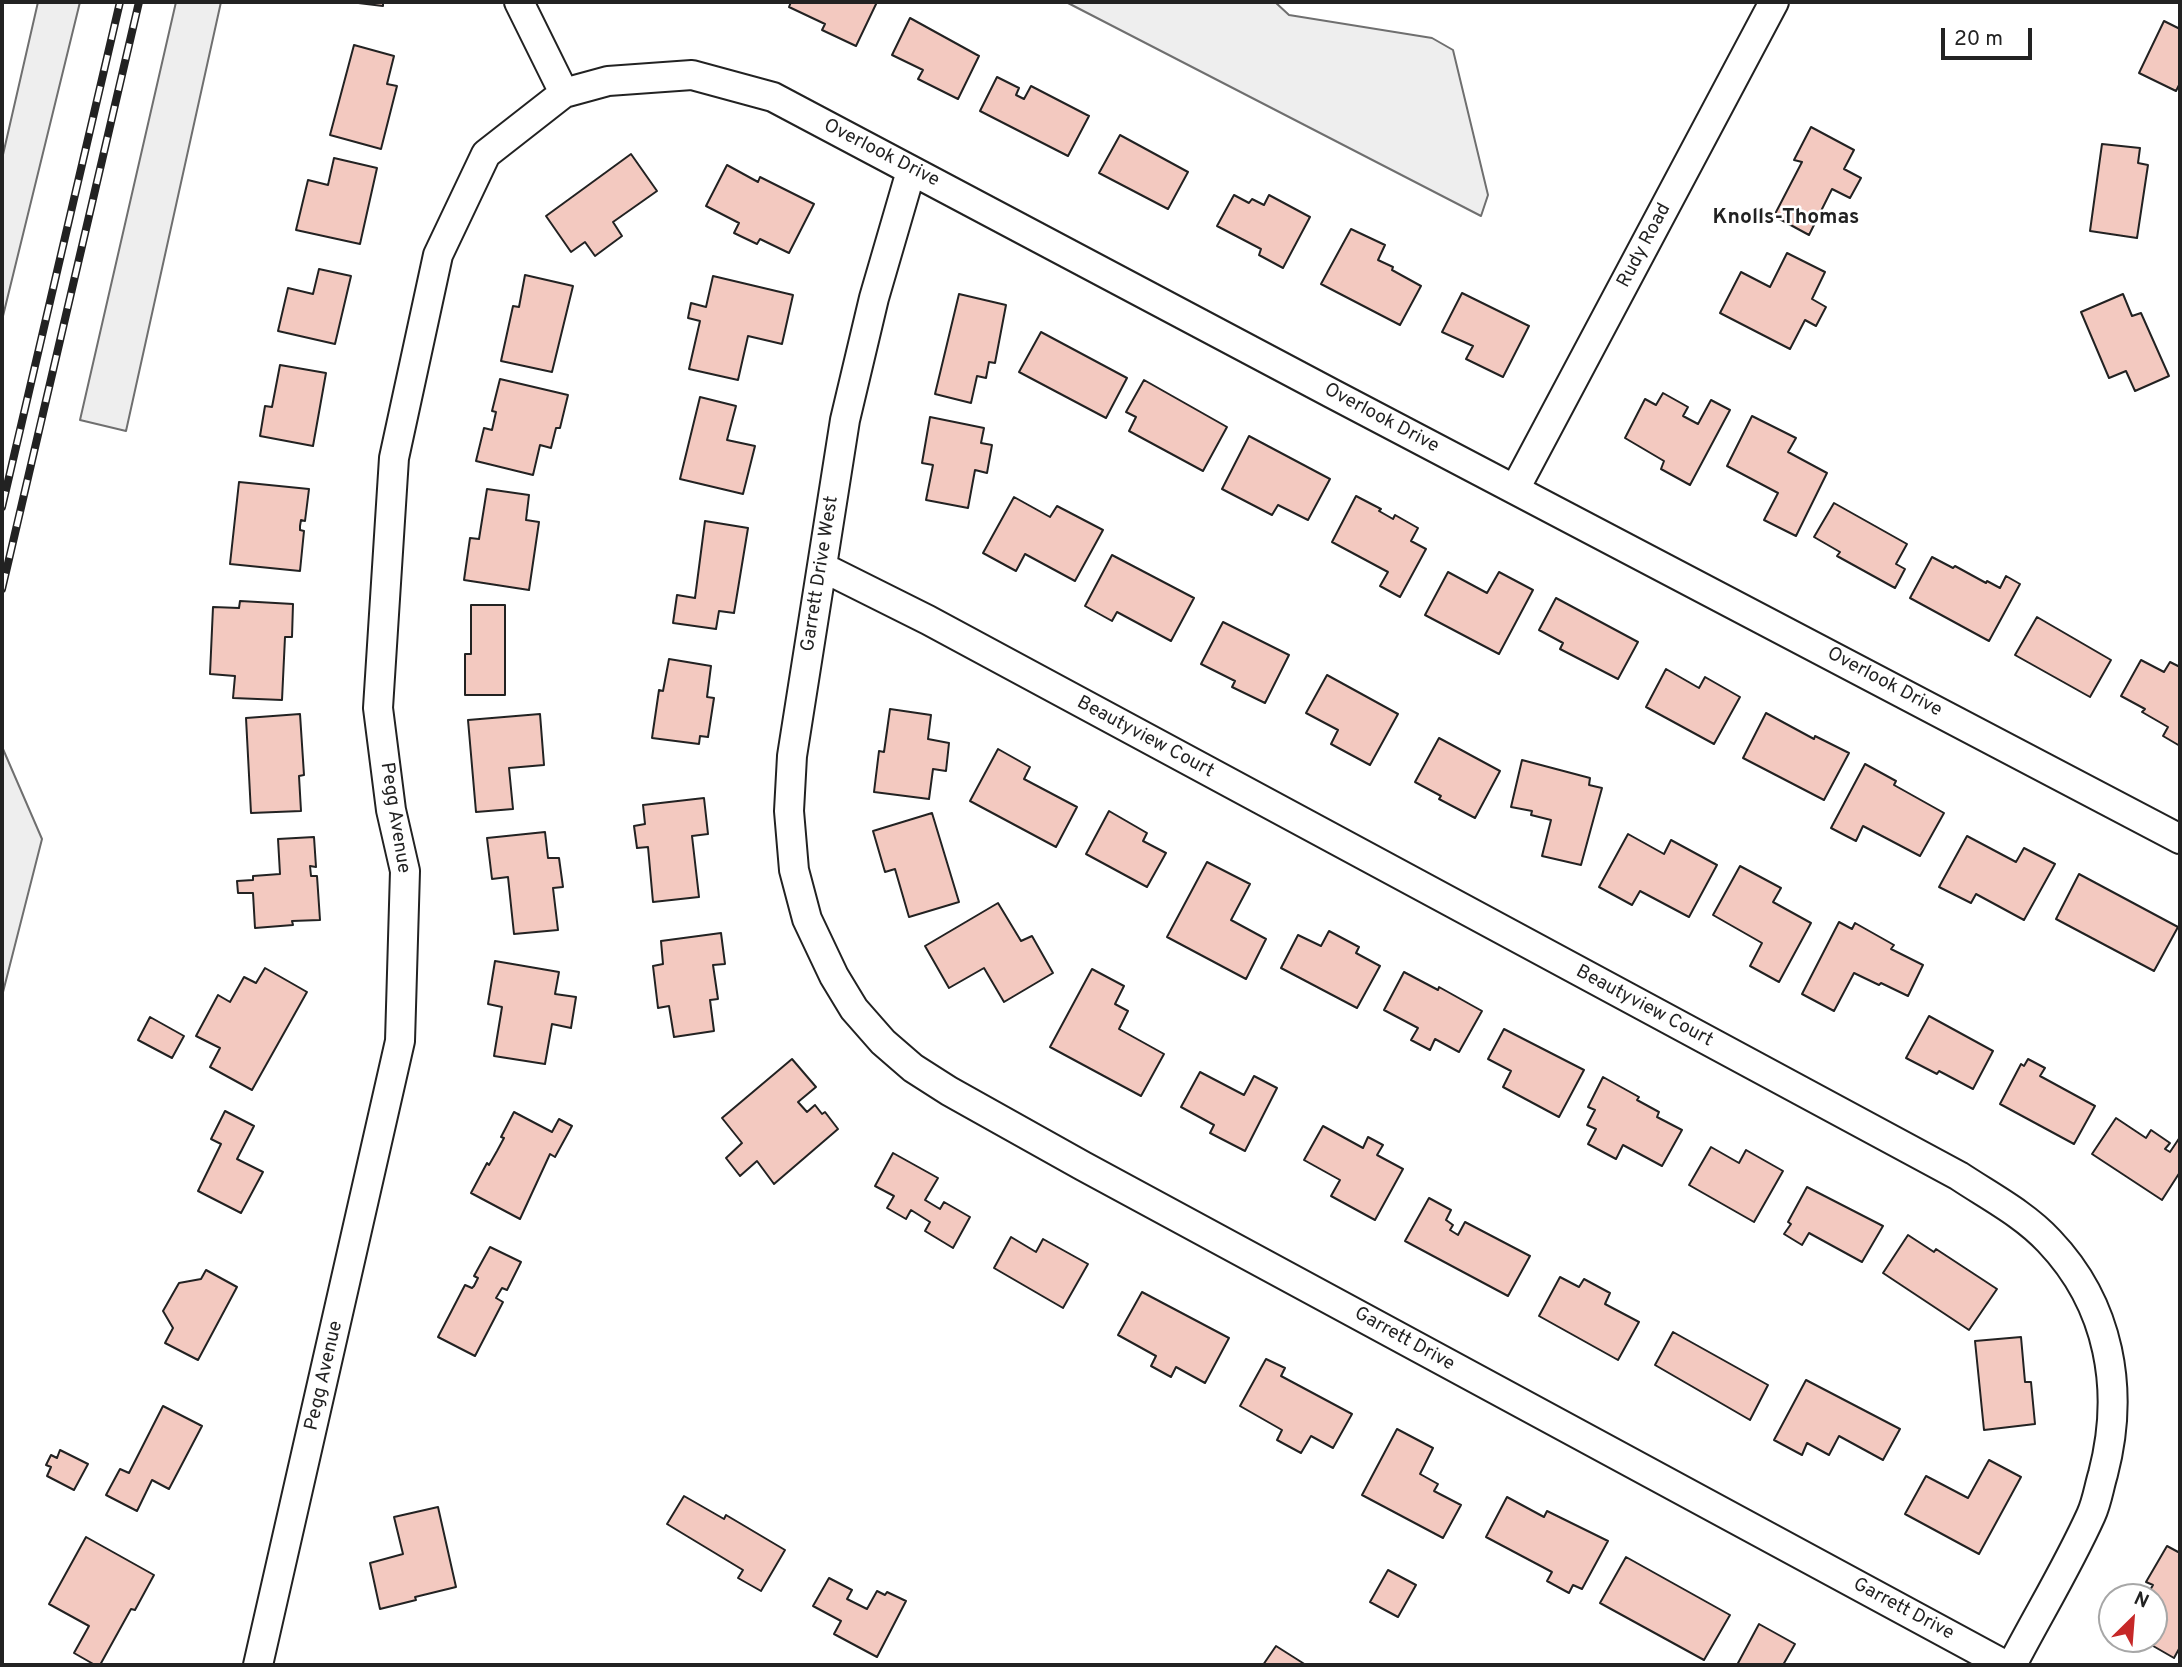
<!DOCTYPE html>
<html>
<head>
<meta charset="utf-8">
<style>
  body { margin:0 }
  #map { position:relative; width:2182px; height:1667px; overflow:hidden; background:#fff; font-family:Overpass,sans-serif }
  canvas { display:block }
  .frame { position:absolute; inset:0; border:4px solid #222; pointer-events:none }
  .north { position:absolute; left:2098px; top:1583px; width:70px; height:70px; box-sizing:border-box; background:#fff; border:2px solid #a7a7a7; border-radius:50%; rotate:25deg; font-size:19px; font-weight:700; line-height:28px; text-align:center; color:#222 }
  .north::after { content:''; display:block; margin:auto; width:24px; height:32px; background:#c62828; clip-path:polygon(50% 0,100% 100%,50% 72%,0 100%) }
  .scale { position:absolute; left:1941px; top:28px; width:91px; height:32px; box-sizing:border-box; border:4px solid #222; border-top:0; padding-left:9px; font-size:21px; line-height:24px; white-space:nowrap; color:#222; -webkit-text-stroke:5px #fff; paint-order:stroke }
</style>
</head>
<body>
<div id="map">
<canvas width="2182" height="1667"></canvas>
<div class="frame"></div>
<div class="north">N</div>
<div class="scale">20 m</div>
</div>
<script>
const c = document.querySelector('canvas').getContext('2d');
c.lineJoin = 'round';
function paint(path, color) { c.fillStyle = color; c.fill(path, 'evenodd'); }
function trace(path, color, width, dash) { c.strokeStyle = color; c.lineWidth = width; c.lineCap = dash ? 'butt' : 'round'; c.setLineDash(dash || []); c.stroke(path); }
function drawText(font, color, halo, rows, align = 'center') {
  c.font = font + ' Overpass,sans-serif'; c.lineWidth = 5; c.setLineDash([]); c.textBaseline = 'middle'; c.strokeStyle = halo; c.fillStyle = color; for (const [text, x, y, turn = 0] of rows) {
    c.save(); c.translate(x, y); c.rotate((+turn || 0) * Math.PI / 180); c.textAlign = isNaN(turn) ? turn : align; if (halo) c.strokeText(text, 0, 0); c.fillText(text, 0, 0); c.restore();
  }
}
const green = new Path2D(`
  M38,2H80L2,320V159Z
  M176,2H221L126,431L80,420Z
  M1066,2H1275L1289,15L1432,38L1453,50L1488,195L1481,216Z
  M3,749L42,839L2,996V755Z`);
paint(green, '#eee');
trace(green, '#6f6f6f', 2);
const building = new Path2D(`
  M350,2H383V6Z
  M791,2H877L856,46L822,30L825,24L789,7Z
  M910,18L979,56L958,99L918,79L923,70L892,55Z
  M2164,21L2180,29V83L2176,91L2139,73Z
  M354,45L394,56L387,84L397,86L381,149L330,135Z
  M997,77L1019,88L1016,95L1024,99L1031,86L1089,116L1068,156L980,111Z
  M1811,127L1854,150L1844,169L1861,178L1850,198L1832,189L1809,235L1774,216L1802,162L1794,160Z
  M1120,135L1188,172L1168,209L1099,173Z
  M2102,144L2140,148L2138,163L2148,165L2137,238L2090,231Z
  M631,154L657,191L613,222L622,236L595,256L585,242L571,252L546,216Z
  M334,158L377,168L360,244L296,230L308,180L328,185Z
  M727,165L758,182L760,177L814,204L789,253L760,239L757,244L734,233L739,223L706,206Z
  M1234,195L1249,203L1252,199L1264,205L1269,195L1310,217L1283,268L1259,255L1261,249L1217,226Z
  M1351,229L1385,245L1378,260L1393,267L1392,270L1421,286L1400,325L1321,284Z
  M1787,253L1825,272L1812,299L1826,307L1816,326L1805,320L1790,349L1720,313L1741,272L1770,287Z
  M319,269L351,276L335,344L278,331L288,288L313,294Z
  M525,275L573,286L552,372L501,361L513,306L519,307Z
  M713,276L793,295L782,344L748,336L738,380L689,369L700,321L688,318L691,303L706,307Z
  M1462,293L1529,326L1503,377L1466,359L1473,346L1442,332Z
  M959,294L1006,305L995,363L989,362L986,378L977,376L971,403L935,394Z
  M2123,294L2132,316L2141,313L2169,376L2135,391L2126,371L2109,378L2081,312Z
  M1041,332L1127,378L1106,418L1019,372Z
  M280,365L326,373L313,446L260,436L265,406L272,407Z
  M500,379L568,395L560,428H556L551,448L540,445L533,475L476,461L484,428L492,430L496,412L492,411Z
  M1144,380L1227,427L1203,471L1129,431L1136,417L1126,412Z
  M1663,393L1688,407L1683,416L1698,424L1711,400L1730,410L1690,485L1661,469L1664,461L1625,438L1645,399L1656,405Z
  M700,397L736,406L727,440L755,446L743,494L680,479Z
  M1752,416L1796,438L1788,452L1827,473L1796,536L1764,520L1778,493L1727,466Z
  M930,417L984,428L981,443L992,445L987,473L975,470L968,508L926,500L933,465L922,463Z
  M1249,436L1330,479L1308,520L1278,505L1272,515L1222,489Z
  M239,482L309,489L305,521L301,520L300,526V530L304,531L300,571L230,564Z
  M487,489L529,495L526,520L539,522L529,590L464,580L470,538L479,539Z
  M1356,496L1381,509L1379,511L1393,519L1395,515L1418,528L1411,541L1426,549L1400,597L1380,586L1388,572L1332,542Z
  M1014,497L1050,517L1057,506L1103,530L1075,581L1025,554L1016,571L983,553Z
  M1834,503L1907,544L1896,564L1905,569L1895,588L1837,556L1840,552L1814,537Z
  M705,521L748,528L734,613L719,611L716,629L673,623L677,595L695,598Z
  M1112,555L1194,598L1171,641L1117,612L1112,621L1085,606Z
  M1932,557L1953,568L1955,566L1986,583L1987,581L2000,588L2006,576L2020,584L1989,641L1910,598Z
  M1448,572L1487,593L1499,572L1533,590L1499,654L1425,615Z
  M1556,598L1638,642L1618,679L1560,649L1563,643L1539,630Z
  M240,601L293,604L292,637H285L282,700L233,698L235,676L210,674L213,607L239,608Z
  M471,605H505V695H465V654H471Z
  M2037,617L2111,660L2090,697L2015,655Z
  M1223,622L1289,655L1265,703L1232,687L1235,681L1201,664Z
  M669,659L711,666L707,697L714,698L708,737L700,736L699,744L652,738L659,690L663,691Z
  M2141,660L2164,672L2170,662L2180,667V746L2163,736L2168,727L2142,712L2145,709L2121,696Z
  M1666,669L1699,688L1705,677L1740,697L1714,744L1646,707Z
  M1327,675L1398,714L1370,765L1331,744L1338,730L1306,713Z
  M890,709L931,715L928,739L949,743L946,771L933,769L929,799L874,792L879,751L884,752Z
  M1766,713L1814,739L1815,736L1849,753L1824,800L1743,758Z
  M300,714L304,775L299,776L301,811L251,813L246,718Z
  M540,714L544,765L509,768L513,809L476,812L468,720Z
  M1439,738L1500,771L1475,818L1439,799L1441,796L1415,782Z
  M998,749L1030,767L1024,779L1077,807L1056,847L970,801Z
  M1522,760L1590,778L1589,785L1602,788L1581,865L1542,856L1551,820L1531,815L1532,811L1511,807Z
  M1865,764L1896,781L1894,785L1944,813L1920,856L1863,826L1856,841L1831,828Z
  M704,798L708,834L692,836L699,897L653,902L648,847L637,848L634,826L645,824L643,805Z
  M1109,811L1147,833L1143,841L1166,853L1147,887L1086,854Z
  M932,813L959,902L909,917L895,869L885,872L873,831Z
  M545,832L548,858H559L563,887L553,888L558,930L514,934L508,877L492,879L487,838Z
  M1628,834L1664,854L1671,840L1717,865L1689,917L1640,891L1632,905L1599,887Z
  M1967,836L2016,862L2024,848L2055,864L2024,920L1976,894L1971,903L1939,887Z
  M314,837L316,867L310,866L311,876H317L320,920L292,921L293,925L255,928L253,893H238L237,881L253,880V876L280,874L278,839Z
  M1207,862L1250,884L1231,920L1266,939L1246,979L1167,937Z
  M1740,866L1781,888L1773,902L1811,923L1779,982L1750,966L1762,943L1713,915Z
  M2079,874L2178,927L2154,971L2056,919Z
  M998,903L1021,941L1032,936L1053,973L1004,1002L984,968L949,988L925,946Z
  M1839,922L1852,929L1855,923L1894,945L1891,949L1923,965L1908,996L1881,983L1879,985L1854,973L1834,1011L1802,994Z
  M1329,931L1359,947L1356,953L1380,966L1357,1008L1281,968L1298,935L1321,946Z
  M721,933L725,964L713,965L718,999L710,1000L714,1031L674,1037L669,1006L658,1008L653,966L663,964L661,941Z
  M495,961L559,972L555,994L576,997L571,1028L552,1024L545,1064L494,1056L502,1007L488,1004Z
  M265,968L307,992L252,1090L210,1067L220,1048L196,1036L218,995L230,1002L244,977L256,983Z
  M1092,969L1124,986L1115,1004L1128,1011L1119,1029L1164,1054L1141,1096L1050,1047Z
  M1404,972L1438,990L1439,987L1482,1011L1459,1052L1435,1039L1430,1050L1411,1040L1418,1028L1384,1010Z
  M1929,1016L1993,1051L1973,1089L1939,1071L1937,1074L1906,1058Z
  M150,1017L184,1036L172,1058L138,1040Z
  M1504,1029L1584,1070L1559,1117L1503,1087L1511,1071L1488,1059Z
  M792,1059L816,1087L798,1102L807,1112L815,1105L822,1114L825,1112L838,1129L774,1184L757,1161L740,1176L726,1158L742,1143L722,1118Z
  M2028,1059L2045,1068L2040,1076L2095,1106L2074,1144L2000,1104L2021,1064L2024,1066Z
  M1200,1072L1244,1095L1254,1076L1277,1088L1245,1151L1210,1133L1214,1125L1181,1107Z
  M1603,1077L1639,1097L1637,1100L1659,1112L1657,1117L1682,1130L1662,1166L1623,1145L1616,1159L1588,1144L1596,1129L1587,1125L1595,1110L1588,1107Z
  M225,1111L254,1126L237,1159L263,1172L241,1213L198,1191L221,1144L211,1139Z
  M514,1112L552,1132L559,1119L572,1126L555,1157L550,1154L520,1219L471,1193L487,1163L489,1165L497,1151L504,1138L501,1137Z
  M2116,1118L2146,1138L2151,1130L2170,1143L2165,1149L2170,1152L2180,1137V1172L2162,1200L2092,1154Z
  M1323,1126L1363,1148L1368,1137L1383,1145L1377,1155L1403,1169L1375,1220L1331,1196L1340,1180L1304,1160Z
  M1711,1147L1739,1163L1746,1150L1783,1171L1754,1222L1689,1185Z
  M893,1153L938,1178L925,1200L940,1209L944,1202L970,1217L953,1248L925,1231L930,1222L911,1210L906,1219L887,1208L894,1196L875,1186Z
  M1807,1187L1883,1226L1862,1262L1809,1233L1802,1245L1784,1234L1791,1224L1788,1222Z
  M1429,1198L1451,1210L1446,1220L1453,1225L1450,1230L1458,1235L1465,1222L1530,1256L1508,1296L1405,1241Z
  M1908,1235L1934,1252L1936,1249L1997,1289L1969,1330L1883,1273Z
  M1011,1237L1036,1252L1043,1239L1088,1264L1063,1308L994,1268Z
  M490,1247L521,1262L507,1290L502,1288L496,1298L503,1302L475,1356L438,1337L465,1285L472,1288L474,1286L478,1278L474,1276Z
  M206,1270L237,1287L198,1360L165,1343L173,1328L163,1311L179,1283L201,1279Z
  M1560,1277L1579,1287L1584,1279L1610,1293L1605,1304L1639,1322L1618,1360L1539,1316Z
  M1142,1292L1229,1338L1205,1383L1176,1367L1171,1377L1151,1366L1156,1356L1118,1335Z
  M1673,1332L1768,1385L1750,1420L1655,1365Z
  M2021,1337L2025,1382H2031L2035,1424L1984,1430L1975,1341Z
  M1266,1359L1285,1368L1281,1376L1352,1414L1333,1448L1311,1436L1301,1453L1277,1440L1282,1430L1240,1406Z
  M1806,1380L1900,1429L1883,1460L1839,1436L1829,1455L1807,1443L1802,1455L1774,1440Z
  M163,1406L202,1426L169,1489L152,1480L137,1511L106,1495L120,1469L129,1473Z
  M1397,1429L1433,1448L1420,1474L1438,1484L1434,1491L1461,1505L1443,1538L1362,1495Z
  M60,1450L88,1464L74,1490L47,1476L51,1467L46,1465L51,1455L57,1458Z
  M1989,1460L2021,1477L1979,1554L1905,1514L1926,1476L1968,1498Z
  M684,1496L724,1519L726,1515L785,1550L761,1591L738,1578L743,1570L667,1524Z
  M1507,1497L1544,1517L1547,1511L1608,1541L1582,1589L1573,1585L1569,1593L1547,1581L1552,1572L1486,1537Z
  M438,1507L456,1587L415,1597L416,1600L380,1609L370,1563L403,1554L394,1517Z
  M86,1537L154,1575L135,1610L131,1609L100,1665H95L74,1653L89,1626L49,1604Z
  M2167,1546L2180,1553V1647L2174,1658L2141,1639H2154V1597H2146L2153,1585L2146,1582Z
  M1626,1557L1730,1615L1704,1660L1600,1603Z
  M1388,1570L1416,1585L1398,1617L1370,1602Z
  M829,1578L852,1590L847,1599L867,1609L877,1591L885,1595L887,1592L906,1601L877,1657L834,1634L841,1621L813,1606Z
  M1759,1624L1795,1644L1783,1665H1737Z
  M1276,1646L1306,1665H1263Z`);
paint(building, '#f3c9c0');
trace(building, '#222', 2);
const street = new Path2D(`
  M519,2L564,93
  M911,171L874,298L845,420L792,756L789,811L794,870L807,919L834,976L854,1009L883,1042L913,1068L949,1091L1083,1166L2005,1665
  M1515,489L1774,2
  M822,567L928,620L1959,1176C1989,1196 2024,1214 2049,1241C2110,1305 2125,1390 2103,1474C2099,1487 2097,1502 2091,1515C2068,1566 2038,1615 2012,1665
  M258,1665L400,1041L405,871L391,810L378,708L394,458L438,255L486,154L564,93L608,81L692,75L773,97L1331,393L2180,839`);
trace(street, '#222', 32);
trace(street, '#fff', 28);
const rail = new Path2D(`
  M2,507L120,2
  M2,589L139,2`);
trace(rail, '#222', 8);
trace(rail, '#fff', 5, [16]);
drawText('19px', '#222', '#fff', [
  ["Overlook Drive",881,154,27],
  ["Rudy Road",1645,246,-62],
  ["Overlook Drive",1381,419,28],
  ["Garrett Drive West",821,574,-81],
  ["Overlook Drive",1884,683,28],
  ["Beautyview Court",1145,738,28],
  ["Pegg Avenue",394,818,81],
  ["Beautyview Court",1644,1007,28],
  ["Garrett Drive",1404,1340,29],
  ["Pegg Avenue",325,1376,-77],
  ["Garrett Drive",1903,1610,28]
]);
drawText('bold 21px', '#222', '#fff', [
  ["Knolls-Thomas",1786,219]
]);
</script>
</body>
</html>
